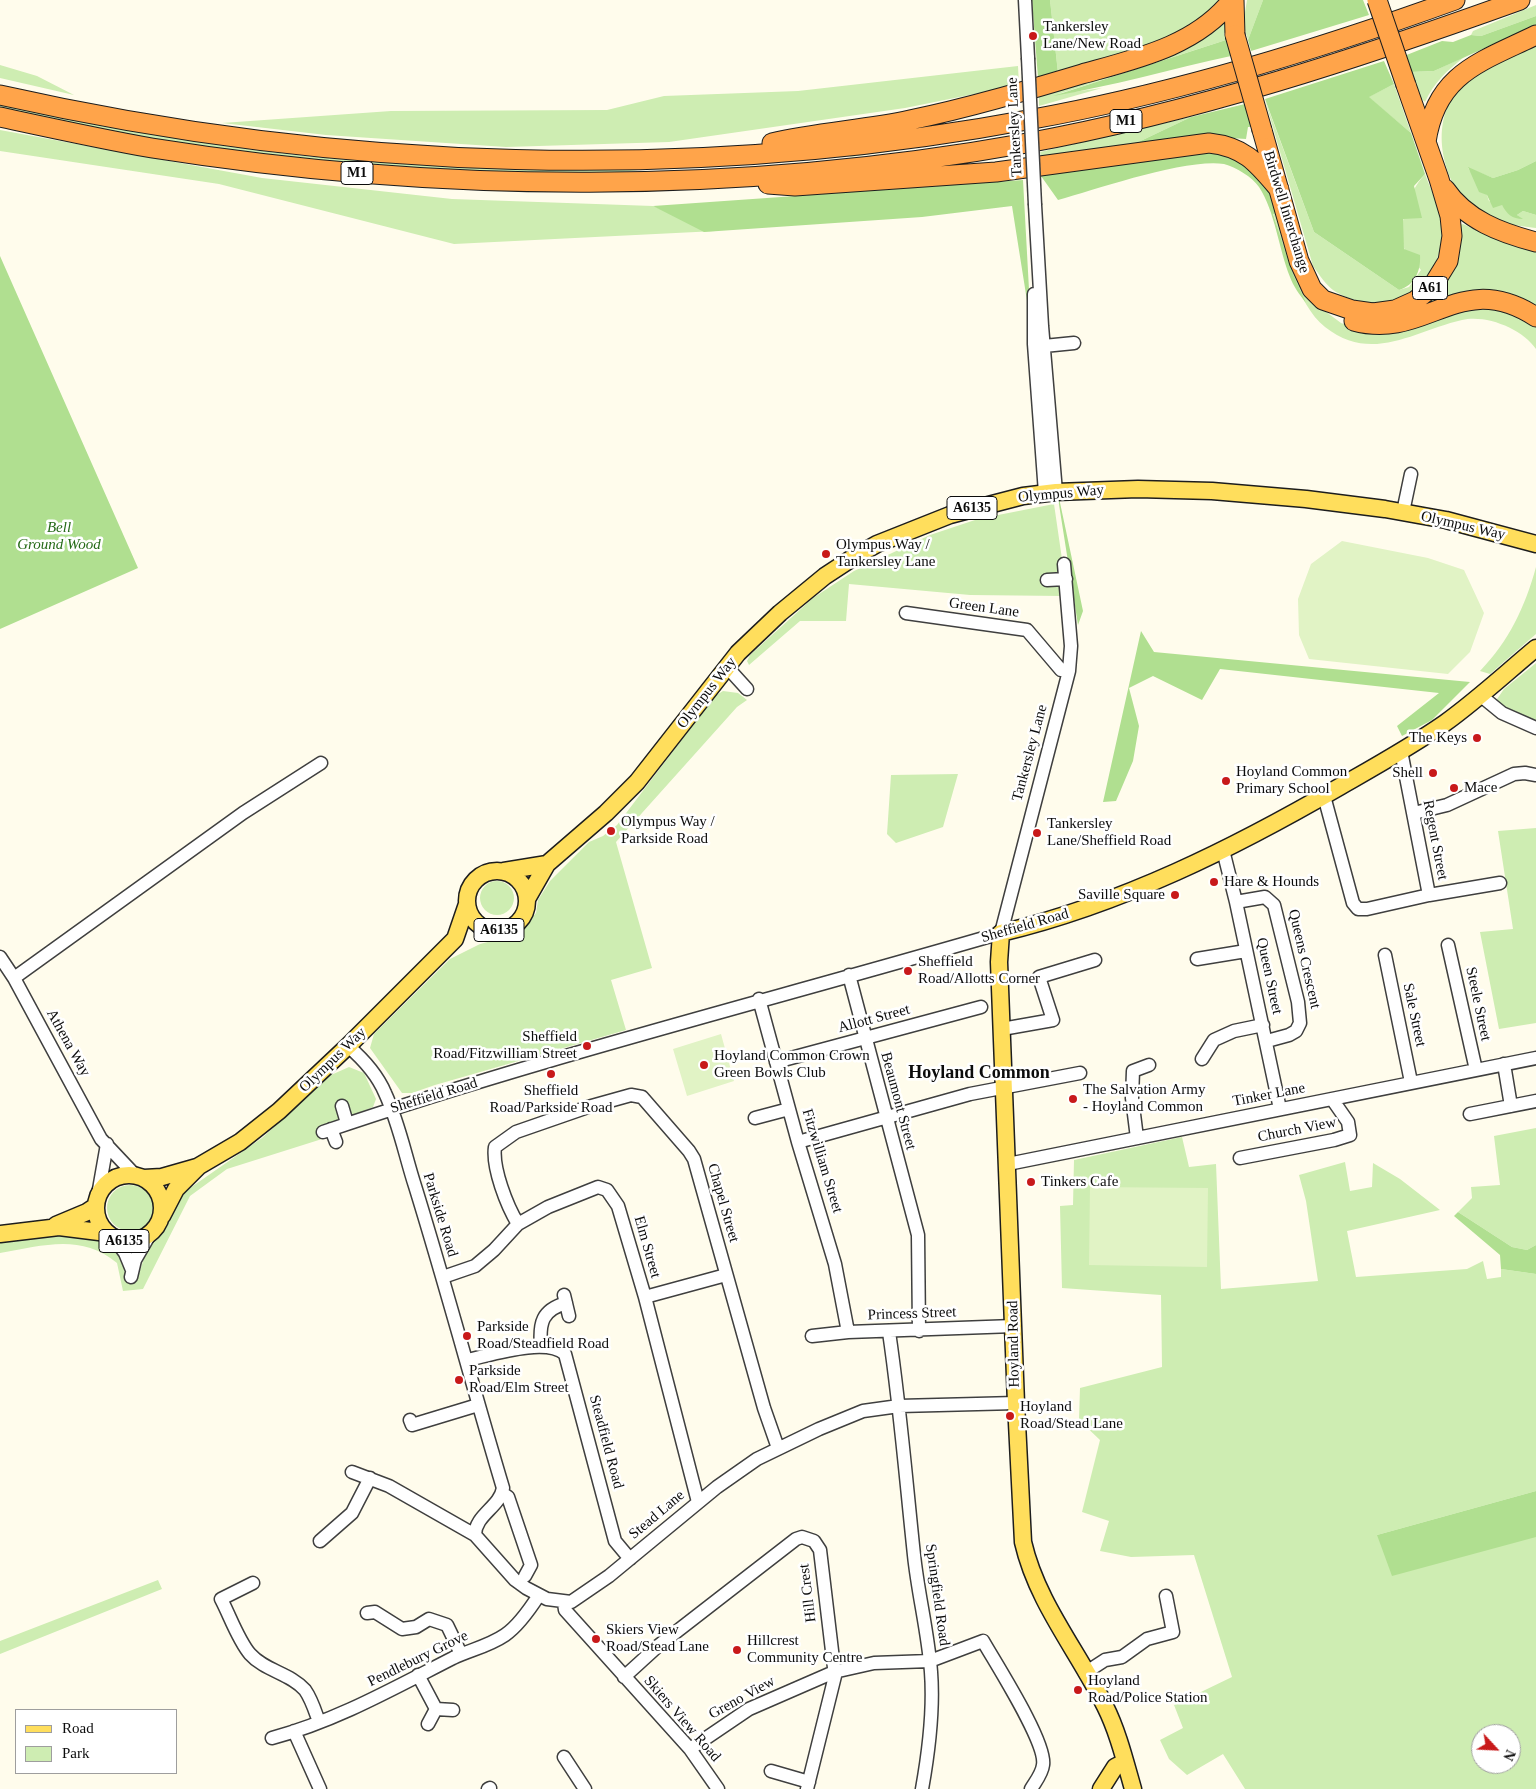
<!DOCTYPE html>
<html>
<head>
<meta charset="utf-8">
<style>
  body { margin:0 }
  #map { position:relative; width:1536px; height:1789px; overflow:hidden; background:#fffcec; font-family:Georgia,serif }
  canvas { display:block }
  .legend { position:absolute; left:15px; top:1709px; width:162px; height:65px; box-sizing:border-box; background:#fff; border:1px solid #9e9e9e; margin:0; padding:6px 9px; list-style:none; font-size:15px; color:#0c0c0c }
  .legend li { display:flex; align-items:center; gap:10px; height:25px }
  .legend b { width:25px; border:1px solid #9e9e9e }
  .north { position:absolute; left:1471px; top:1724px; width:50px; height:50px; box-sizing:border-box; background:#fff; border:1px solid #9e9e9e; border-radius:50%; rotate:115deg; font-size:14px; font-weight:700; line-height:20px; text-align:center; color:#0c0c0c }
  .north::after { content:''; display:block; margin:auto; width:18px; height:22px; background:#c8191a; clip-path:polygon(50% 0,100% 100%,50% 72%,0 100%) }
</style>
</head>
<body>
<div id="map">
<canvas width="1536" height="1789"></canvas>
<ul class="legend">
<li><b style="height:6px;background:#ffde5c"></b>Road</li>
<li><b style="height:14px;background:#ceedb2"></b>Park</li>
</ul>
<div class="north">N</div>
</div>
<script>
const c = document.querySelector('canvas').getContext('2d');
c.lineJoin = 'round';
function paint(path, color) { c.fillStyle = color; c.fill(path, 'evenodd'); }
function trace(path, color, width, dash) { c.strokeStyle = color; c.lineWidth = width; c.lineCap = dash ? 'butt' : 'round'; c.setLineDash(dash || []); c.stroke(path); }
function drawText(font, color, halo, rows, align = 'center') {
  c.font = font + ' Georgia,serif'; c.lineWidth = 5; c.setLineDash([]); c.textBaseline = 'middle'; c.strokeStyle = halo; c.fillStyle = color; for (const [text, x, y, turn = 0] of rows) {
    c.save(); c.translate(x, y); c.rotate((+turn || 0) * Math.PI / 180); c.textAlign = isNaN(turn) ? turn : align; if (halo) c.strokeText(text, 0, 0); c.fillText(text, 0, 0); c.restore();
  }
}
paint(new Path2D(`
  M1050,0H1223L1172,40L1058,73Z
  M1247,0H1263L1248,40L1243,24Z
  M1536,5V16L1481,36L1471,35L1473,31Z
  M1227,13L1230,30L1224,33L1226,40L1058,94L1102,88L1039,106V94Z
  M1536,45V161L1518,170L1493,178L1468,168L1487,195L1489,201L1502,205L1522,219L1517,215L1523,211L1536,215V228C1514,226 1489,221 1471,207C1443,183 1430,126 1455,95C1474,71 1509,59 1536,45Z
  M1464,57C1447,71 1434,82 1425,102L1418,96L1410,72L1434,71Z
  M0,65L37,76L74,95L0,78Z
  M1018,66L1019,85L905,108L669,142L506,147L326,135L222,123L391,111L607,110L664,96L798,91Z
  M1394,84L1411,133L1368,97Z
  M1265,100L1314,232L1399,290L1409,287L1421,270C1416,264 1406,255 1404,248C1398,222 1408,193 1425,174C1432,193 1443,215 1442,236C1438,292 1384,319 1336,292C1326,286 1319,274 1313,266Z
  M0,104C101,126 202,145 305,156C418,167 531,170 644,169C586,179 525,173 467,170C350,165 233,154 118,133C79,125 39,116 0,108Z
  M1191,117L1130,146L1042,160L1040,152Z
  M0,130L262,178L452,199L653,206L716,231L454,244L219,184L0,151Z
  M984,138L850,157L851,155L957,140Z
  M1280,212L1317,305L1341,323L1355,328L1464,307H1498L1536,325V349C1523,329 1486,314 1462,320C1414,331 1372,364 1325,327C1296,304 1284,247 1273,213Z
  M1463,224L1498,240L1536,250V305L1422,311L1419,306L1459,225Z
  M1054,504L1063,566L1058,584L1062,587L1063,596L970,595L849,584L846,621H800L749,665L747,661L750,655L813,598L854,571L930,535L978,519Z
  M1536,567V634L1490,674L1480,671C1509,641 1525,607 1536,567Z
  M1536,663V723L1495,702L1504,689Z
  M723,691L738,693L747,700L737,707L616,842L652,968L611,980L626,1030L435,1085L412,1093H402L370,1048L374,1034L450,959L480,944L507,937L521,931L536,913L538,900L550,881L589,842L603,836L617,825L715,696Z
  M958,774L943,827L896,843L887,834L891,775Z
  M1536,828V1023L1499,1029L1480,932L1513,929L1498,831Z
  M480 898a17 17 0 1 1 34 0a17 17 0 1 1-34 0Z
  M349,1067L364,1073L376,1099L373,1107L361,1112L362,1115L355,1116L349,1114L319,1129L322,1139L227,1169L190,1196L143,1289L123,1291L117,1263C80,1233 43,1246 0,1253V1239L55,1229L99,1237L115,1247L123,1259L126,1279L137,1280L144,1258L152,1243L159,1236L181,1196L190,1188L262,1138L331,1075Z
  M1536,1128V1245L1527,1250L1512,1247L1458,1212L1472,1198L1471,1187L1500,1185L1494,1136Z
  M1182,1137L1189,1167L1216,1164L1221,1289L1318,1281L1306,1201L1299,1175L1345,1162L1350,1191L1372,1187L1373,1163L1400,1179L1440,1210L1347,1231L1356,1277L1467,1269L1483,1261L1487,1279L1501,1277V1269L1536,1274V1491L1377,1535L1536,1537V1789H1245L1223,1754L1187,1775L1169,1759L1160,1740L1183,1728L1174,1705L1232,1677L1194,1555L1131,1557L1100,1551L1109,1521L1082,1512L1100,1440L1079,1420L1080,1388L1162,1367L1161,1295L1062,1288L1060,1206L1073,1205L1074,1160ZM1481,1734H1511V1764H1481Z
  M107 1208a23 23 0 1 1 46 0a23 23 0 1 1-46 0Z
  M158,1580L162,1589L0,1654V1641Z`), '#ceedb2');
paint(new Path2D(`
  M1032,0H1050L1058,73L1038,78Z
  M1263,0H1363L1369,15L1251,51L1248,40Z
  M1536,16V25L1434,71L1410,72L1404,56L1442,41L1453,42L1471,35L1481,36Z
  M1226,40L1231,56C1171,69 1113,86 1053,96Z
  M1384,61L1394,84L1369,97L1411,133L1425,174L1414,186L1422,218L1403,219L1404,249L1420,255C1421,271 1415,285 1399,290L1314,232L1265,99Z
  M1245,104L1251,127H1248L1246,139L1214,137L1130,146L1191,117Z
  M1215,146L1260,170L1280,212L1273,214L1292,272L1306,303C1300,295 1293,286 1290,277C1279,250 1275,211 1259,187C1252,177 1236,167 1224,164C1187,158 1097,189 1058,200L1041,176Z
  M1536,161V215L1523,211L1517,215L1523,219C1512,219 1507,214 1502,205L1493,208L1487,195L1479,192L1468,167L1493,178L1518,170Z
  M1023,180L1031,326L1012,206L922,217L704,232L653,206Z
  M0,256L138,568L0,629Z
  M1055,479L1083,611L1078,625Z
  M1141,631L1154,652L1470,682L1432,720L1402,736L1397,726L1439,693L1220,669L1202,700L1153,676L1129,688L1139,726L1133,761L1116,801L1103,802Z
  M1458,1212L1512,1247L1527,1250L1536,1245V1274L1501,1269L1500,1255L1454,1216Z
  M1536,1491V1537L1392,1576L1377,1535Z`), '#b0df90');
paint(new Path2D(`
  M1342,541L1428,558L1464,570L1484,613L1470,652L1448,674L1309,659L1299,635L1298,599L1311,564Z
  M721,1034L734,1081L687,1096L673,1049Z
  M1090,1187L1208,1188L1207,1267L1089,1265Z`), '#e1f3c5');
const minor = new Path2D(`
  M1025,0L1028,58
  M1035,205L1042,326L1056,492
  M1034,294V344L1045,493
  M1040,351L1044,346L1074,343
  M1403,512L1411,474
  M1047,580L1066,579
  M906,613L1027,630L1061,670L1069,671
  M727,667L747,689
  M1480,695L1502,713L1536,728
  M1324,796L1353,903L1358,909H1367L1429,895L1401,751
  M1414,813L1447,805L1514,774L1525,773L1536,775
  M1223,850L1236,902L1280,1109
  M1429,895L1500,883
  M1236,902L1265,897L1274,905L1298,1002L1300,1023L1296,1031L1289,1035L1267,1041
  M1448,945L1476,1070
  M1385,955L1411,1082
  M0,957L14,978L101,1139L134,1174
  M1197,959L1246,951
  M849,975L918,1235L919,1331
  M14,978L243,813L321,763
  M759,999L798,1142L835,1264L848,1332
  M1002,1029L1053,1020L1039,977L1095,960
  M348,1046C363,1059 377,1074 385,1093C399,1123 405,1155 415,1186C446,1286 473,1388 503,1488C500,1507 475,1515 475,1535
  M1202,1059L1214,1040L1234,1031L1263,1025
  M776,1062L981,1007
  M1504,1064L1511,1106
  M342,1106L347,1123
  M1470,1114L1536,1101
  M755,1118L789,1109
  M331,1129L336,1142
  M323,1132C546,1056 775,999 1001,933L1069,671L1071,646L1064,564
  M1137,1138L1132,1098L1133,1071L1149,1065
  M798,1142L970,1094L1080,1073
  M1240,1158L1334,1140L1350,1135L1348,1122L1332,1099
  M1008,1164L1536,1058
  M98,1195L107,1144
  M518,1224C507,1206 492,1168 495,1147L516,1132L588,1107L631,1095L642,1097L689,1151L694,1159L764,1408L778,1448
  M114,1238L125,1253L132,1270
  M131,1277L135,1260L150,1234
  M443,1277L475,1266L494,1250L518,1224L548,1207L598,1187L607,1190L618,1206L645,1297L698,1502
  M564,1295L569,1316
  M645,1297L726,1275
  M889,1332C900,1406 906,1480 914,1555C918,1594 928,1632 931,1672C934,1711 929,1750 922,1789
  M812,1336L848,1332L1014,1326
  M541,1346C539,1323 542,1310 566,1303
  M467,1360C491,1355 546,1337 565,1354L615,1541L630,1559
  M410,1420L412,1425L478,1405
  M352,1472L389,1486L475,1535L515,1580L526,1588L547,1599L571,1602L609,1576L717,1487L757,1459L819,1429L863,1411L899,1406L1016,1403
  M502,1493L508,1497L531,1565L525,1576
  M320,1541L352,1513L370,1478
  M253,1583L221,1599C230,1616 238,1640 250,1654C265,1671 290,1673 305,1690C312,1700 315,1711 319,1722
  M564,1603L565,1610L690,1749L718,1789
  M367,1613L375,1612L402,1629L416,1627L429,1619L447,1625L461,1654
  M1085,1673L1105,1660L1122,1657L1147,1639L1173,1632L1166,1596
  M418,1675L436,1709L453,1710
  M624,1677L658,1646L796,1539L802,1537L814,1541L820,1550L835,1676L807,1789
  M428,1724L436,1709
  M294,1731L320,1789
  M272,1738C336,1721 394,1688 453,1658C470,1650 489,1646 505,1635C518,1626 530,1609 539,1595
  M690,1749L749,1709L834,1672L874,1663L930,1661L983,1641C996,1664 1047,1743 1043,1765C1042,1774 1035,1782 1031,1789
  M564,1757L585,1789
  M771,1771L809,1782
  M488,1789L490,1788`);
const major = new Path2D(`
  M504,871L547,864
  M467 901a30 30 0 1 1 60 0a30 30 0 1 1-60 0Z
  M527,899L547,864L606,813L637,782L738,653L780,613L825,576L854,557L877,544L950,515L1023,496L1056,492L1138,489L1212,491L1306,499L1385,509L1446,520L1536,544
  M96 1208a33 33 0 1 1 66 0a33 33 0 1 1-66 0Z
  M144,1178L162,1177L197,1167
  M162,1216L176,1189L199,1166L240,1142L279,1111L348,1046L455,939L467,904
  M56,1225L87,1212L96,1206
  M0,1234L59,1227L107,1233
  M1101,1789L1115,1767L1125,1762
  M1133,1789C1125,1761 1118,1732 1105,1706C1078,1651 1037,1603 1023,1542L1016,1403L999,962L1001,933C1122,904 1234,848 1341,786C1376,766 1412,746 1445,723C1477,700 1506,673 1536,648`);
const highway = new Path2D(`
  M1234,0L1235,35
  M0,95C337,171 693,183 1033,119C1177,93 1317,50 1455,0
  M0,117C51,128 101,139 152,148C441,194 739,195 1027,143C1196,112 1359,58 1520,0
  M1262,130L1299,261L1312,289L1323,300L1352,310L1373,313L1395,310L1415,301L1432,287L1448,261L1452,236L1450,216L1439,179L1406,85
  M1426,142C1436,73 1481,62 1536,35
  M772,143C817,132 865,130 910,120C968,108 1025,91 1082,74C1136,59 1196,46 1232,0
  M768,184L795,186L996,172L1209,143C1245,147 1257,163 1279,189
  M1445,189C1466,220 1501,233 1536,242
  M1354,321C1427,341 1459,267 1536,317`);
trace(minor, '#3f3f3f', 15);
trace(major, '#1d1d1d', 19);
trace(highway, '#1d1d1d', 21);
trace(minor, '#fff', 12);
trace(major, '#ffde5c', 16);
trace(highway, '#ffa44a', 19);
const minorBridge = new Path2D(`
  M1028,58L1035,205`);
const highwayBridge = new Path2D(`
  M1377,0L1406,85
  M1235,35L1262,130`);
trace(minorBridge, '#3f3f3f', 15, []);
trace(highwayBridge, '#1d1d1d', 21, []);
trace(minorBridge, '#fff', 12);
trace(highwayBridge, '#ffa44a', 19);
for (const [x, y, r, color] of [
  [1033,36,5,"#c8191a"],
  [826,554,5,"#c8191a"],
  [1477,738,5,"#c8191a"],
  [1433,773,5,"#c8191a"],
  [1226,781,5,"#c8191a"],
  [1454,788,5,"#c8191a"],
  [611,831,5,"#c8191a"],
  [1037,833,5,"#c8191a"],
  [1214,882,5,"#c8191a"],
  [1175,895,5,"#c8191a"],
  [908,971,5,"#c8191a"],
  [587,1046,5,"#c8191a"],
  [704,1065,5,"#c8191a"],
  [551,1074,5,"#c8191a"],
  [1073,1099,5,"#c8191a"],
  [1031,1182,5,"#c8191a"],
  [467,1336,5,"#c8191a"],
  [459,1380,5,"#c8191a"],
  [1010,1416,5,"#c8191a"],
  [596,1639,5,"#c8191a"],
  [737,1650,5,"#c8191a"],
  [1078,1690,5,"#c8191a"]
]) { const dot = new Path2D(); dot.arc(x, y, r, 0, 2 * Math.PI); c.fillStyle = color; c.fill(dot); trace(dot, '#fff', 2); }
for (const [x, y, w] of [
  [1126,121,32],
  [357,173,32],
  [1430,288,35],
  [972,508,50],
  [499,930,50],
  [124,1241,50]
]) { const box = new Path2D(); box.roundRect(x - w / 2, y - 11.5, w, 23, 4); c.fillStyle = '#fff'; c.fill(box); trace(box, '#0c0c0c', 1); }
drawText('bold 14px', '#0c0c0c', null, [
  ["M1",1126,121],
  ["M1",357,173],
  ["A61",1430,288],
  ["A6135",972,508],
  ["A6135",499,930],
  ["A6135",124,1241]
]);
drawText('15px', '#0c0c0c', '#fff', [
  ["Tankersley",1043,27],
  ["Lane/New Road",1043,44],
  ["Olympus Way /",836,545],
  ["Tankersley Lane",836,562],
  ["The Keys",1467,738,"right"],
  ["Hoyland Common",1236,772],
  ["Primary School",1236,789],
  ["Shell",1423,773,"right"],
  ["Mace",1464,788],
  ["Olympus Way /",621,822],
  ["Parkside Road",621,839],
  ["Tankersley",1047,824],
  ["Lane/Sheffield Road",1047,841],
  ["Hare & Hounds",1224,882],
  ["Saville Square",1165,895,"right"],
  ["Sheffield",918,962],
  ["Road/Allotts Corner",918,979],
  ["Sheffield",577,1037,"right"],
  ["Road/Fitzwilliam Street",577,1054,"right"],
  ["Hoyland Common Crown",714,1056],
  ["Green Bowls Club",714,1073],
  ["The Salvation Army",1083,1090],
  ["- Hoyland Common",1083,1107],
  ["Sheffield",551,1091,"center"],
  ["Road/Parkside Road",551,1108,"center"],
  ["Tinkers Cafe",1041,1182],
  ["Parkside",477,1327],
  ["Road/Steadfield Road",477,1344],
  ["Parkside",469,1371],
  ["Road/Elm Street",469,1388],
  ["Hoyland",1020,1407],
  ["Road/Stead Lane",1020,1424],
  ["Skiers View",606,1630],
  ["Road/Stead Lane",606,1647],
  ["Hillcrest",747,1641],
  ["Community Centre",747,1658],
  ["Hoyland",1088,1681],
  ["Road/Police Station",1088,1698]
], 'left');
drawText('15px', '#0c0c0c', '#fff', [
  ["Tankersley Lane",1015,127,-93],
  ["Birdwell Interchange",1286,212,73],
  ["Olympus Way",1061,494,-5],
  ["Olympus Way",1463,526,13],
  ["Green Lane",984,608,8],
  ["Olympus Way",707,693,-52],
  ["Tankersley Lane",1030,753,-75],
  ["Regent Street",1435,840,79],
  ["Sheffield Road",1025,926,-16],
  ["Queens Crescent",1304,959,77],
  ["Queen Street",1269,976,78],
  ["Steele Street",1478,1004,78],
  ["Sale Street",1414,1015,78],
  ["Allott Street",874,1019,-15],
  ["Athena Way",68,1043,61],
  ["Olympus Way",333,1060,-44],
  ["Tinker Lane",1269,1095,-11],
  ["Sheffield Road",434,1096,-17],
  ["Beaumont Street",898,1101,75],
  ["Church View",1297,1130,-11],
  ["Fitzwilliam Street",822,1161,73],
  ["Chapel Street",723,1203,74],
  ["Parkside Road",440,1215,73],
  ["Elm Street",647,1247,74],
  ["Princess Street",912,1314,-2],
  ["Hoyland Road",1014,1344,-91],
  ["Steadfield Road",606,1442,75],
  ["Stead Lane",657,1515,-40],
  ["Hill Crest",808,1593,-97],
  ["Springfield Road",937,1595,82],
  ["Pendlebury Grove",418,1659,-26],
  ["Greno View",742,1698,-29],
  ["Skiers View Road",682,1719,49]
]);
drawText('italic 15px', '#256a17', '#fff', [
  ["Bell",59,528],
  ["Ground Wood",59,545]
]);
drawText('bold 18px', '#0c0c0c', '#fff', [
  ["Hoyland Common",979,1073]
]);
</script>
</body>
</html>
